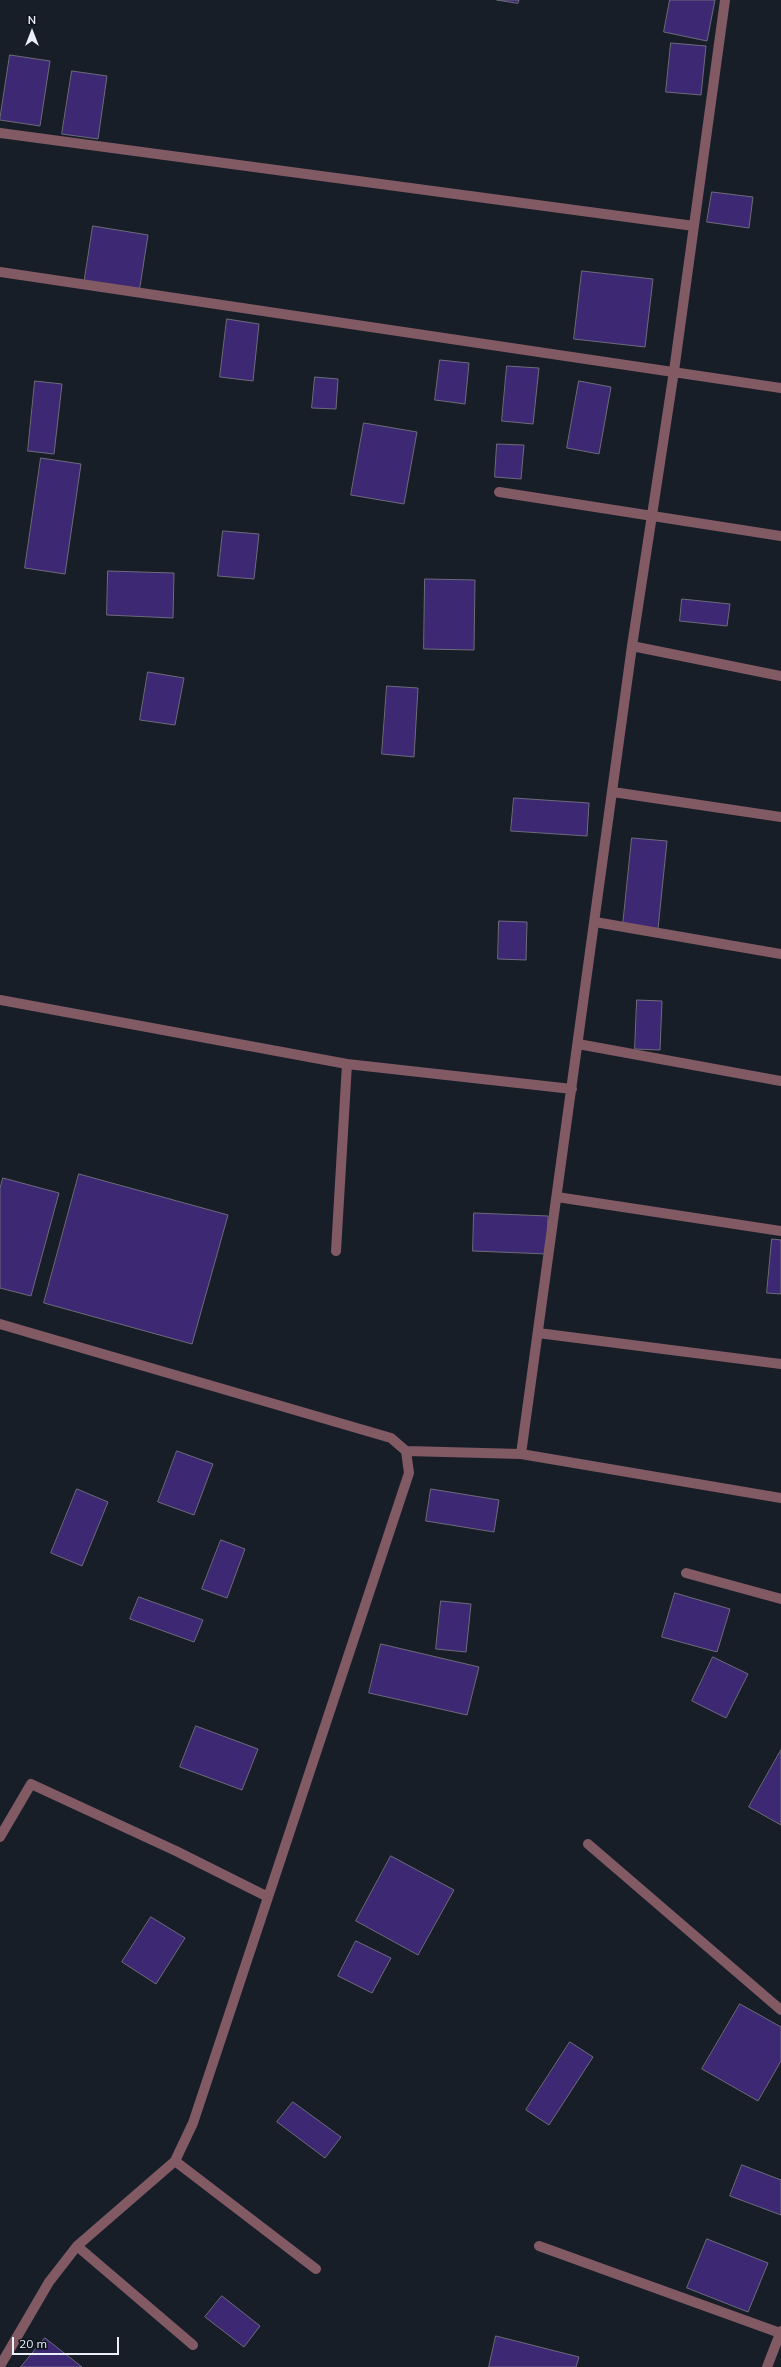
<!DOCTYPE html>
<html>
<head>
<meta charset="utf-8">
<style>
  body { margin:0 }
  #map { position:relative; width:781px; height:2367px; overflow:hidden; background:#171e28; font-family:Mulish,sans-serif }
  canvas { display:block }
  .north { position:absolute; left:12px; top:12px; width:40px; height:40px; -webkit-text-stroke:3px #0e141e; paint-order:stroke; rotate:0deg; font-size:11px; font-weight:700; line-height:16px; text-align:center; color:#ebf0f8 }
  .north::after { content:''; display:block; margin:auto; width:14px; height:18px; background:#ebf0f8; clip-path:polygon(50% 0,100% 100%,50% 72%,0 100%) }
  .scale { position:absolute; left:12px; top:2337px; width:107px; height:18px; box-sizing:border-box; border:2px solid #ebf0f8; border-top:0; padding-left:5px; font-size:12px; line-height:14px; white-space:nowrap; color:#ebf0f8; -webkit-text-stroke:3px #0e141e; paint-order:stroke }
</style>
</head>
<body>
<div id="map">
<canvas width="781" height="2367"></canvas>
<div class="north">N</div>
<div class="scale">20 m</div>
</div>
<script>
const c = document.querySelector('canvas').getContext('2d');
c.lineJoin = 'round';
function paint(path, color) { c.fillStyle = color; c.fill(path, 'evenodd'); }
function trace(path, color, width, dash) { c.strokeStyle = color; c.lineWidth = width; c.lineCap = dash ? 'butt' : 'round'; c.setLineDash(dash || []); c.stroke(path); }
const building = new Path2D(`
  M497,0H519L518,3Z
  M670,0H715L707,41L664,32Z
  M671,43L706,46L701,95L666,92Z
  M10,55L50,61L40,126L0,120Z
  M72,71L107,76L98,139L62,134Z
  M712,192L753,197L749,228L707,222Z
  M93,226L148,235L139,293L84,284Z
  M582,271L653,279L645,347L574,339Z
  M227,319L259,324L253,381L220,377Z
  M440,360L469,363L465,404L435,400Z
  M507,366L539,368L533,424L502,421Z
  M315,377L338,379L336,409L312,408Z
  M35,381L62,384L54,454L28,451Z
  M579,381L611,387L599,454L567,448Z
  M364,423L417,432L404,504L351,495Z
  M497,444L524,445L521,479L495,477Z
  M41,458L81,464L65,574L25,568Z
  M223,531L259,534L254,579L218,576Z
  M108,571L174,573L173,618L107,615Z
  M425,579L475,580L474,650L424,649Z
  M682,599L730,604L727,626L680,621Z
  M148,672L184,678L175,725L140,720Z
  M387,686L418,688L414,757L382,754Z
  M514,798L589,803L587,836L511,831Z
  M632,838L667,841L658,929L623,925Z
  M499,921L527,922L526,960L498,959Z
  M637,1000L662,1001L660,1050L635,1049Z
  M79,1174L228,1215L192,1344L44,1303Z
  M3,1178L59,1193L31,1296L0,1288V1189Z
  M474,1213L548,1216L547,1254L473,1251Z
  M772,1239L781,1240V1294L767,1293Z
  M177,1451L213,1464L194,1515L158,1502Z
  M77,1489L108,1502L82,1566L51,1553Z
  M431,1489L499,1500L494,1532L426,1521Z
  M221,1540L245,1549L227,1598L202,1589Z
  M675,1593L730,1609L717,1652L662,1637Z
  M139,1597L203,1620L194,1642L130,1619Z
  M441,1601L471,1604L466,1652L436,1649Z
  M381,1644L479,1667L467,1715L369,1693Z
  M713,1657L748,1674L726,1718L692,1701Z
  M196,1726L258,1749L242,1790L180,1767Z
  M781,1750V1825L749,1807Z
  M391,1856L454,1890L418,1955L356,1921Z
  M151,1917L185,1938L156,1984L122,1962Z
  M356,1941L391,1958L372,1993L338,1976Z
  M740,2004L781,2027V2061L758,2101L702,2069Z
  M570,2042L593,2057L549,2125L526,2110Z
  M293,2102L341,2137L325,2158L277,2122Z
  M742,2165L781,2180V2215L730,2196Z
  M707,2239L768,2263L748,2312L687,2288Z
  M222,2296L260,2326L244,2347L205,2317Z
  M496,2336L579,2357L576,2367H489Z
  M45,2338L82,2367H21Z`);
paint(building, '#3d2973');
trace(building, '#6d6b7a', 1);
trace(new Path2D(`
  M0,133L694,226
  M0,272L781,388
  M499,492L781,536
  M632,646L781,676
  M613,792L781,817
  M595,922L781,954
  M0,1000L347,1064L572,1089
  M578,1044L781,1081
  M557,1197L781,1231
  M336,1251L347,1064
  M0,1324L391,1438L406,1451L521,1454L781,1498
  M538,1333L781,1364
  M521,1454L632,646L674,371L725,0
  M686,1573L781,1599
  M0,1837L31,1784L176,1851L268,1897
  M588,1844L781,2010
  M175,2161L316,2269
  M77,2246L193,2345
  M539,2246L780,2333
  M0,2366L49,2282L77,2246L175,2161L193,2123L409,1473L406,1451
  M767,2367L781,2331`), '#825a64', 10);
</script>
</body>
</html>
